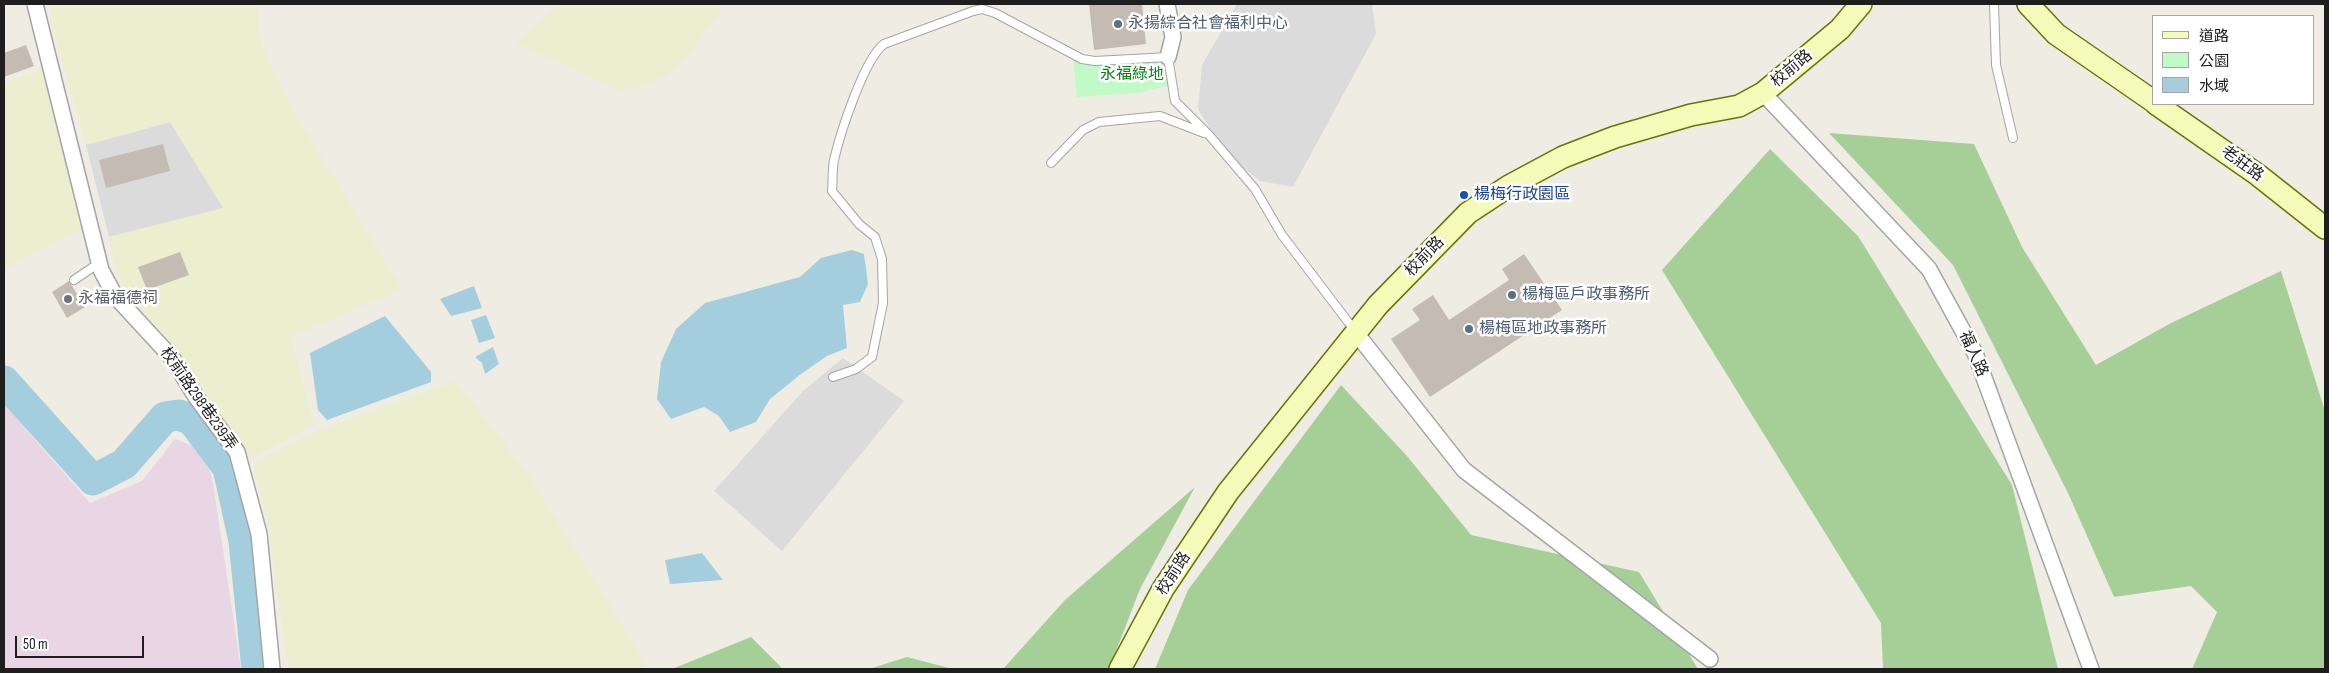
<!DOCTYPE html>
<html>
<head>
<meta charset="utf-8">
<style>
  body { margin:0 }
  #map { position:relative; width:2329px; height:673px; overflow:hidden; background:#efece4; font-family:"Sofia Sans Condensed","Noto Sans TC",sans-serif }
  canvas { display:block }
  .frame { position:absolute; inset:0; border:5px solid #1e1e1e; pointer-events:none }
  .legend { position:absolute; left:2152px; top:15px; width:162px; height:90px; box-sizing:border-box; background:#fff; border:1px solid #a5a5a5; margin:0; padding:6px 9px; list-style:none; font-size:15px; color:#1e1e1e }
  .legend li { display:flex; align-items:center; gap:10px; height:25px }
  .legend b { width:25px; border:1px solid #a5a5a5 }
  .scale { position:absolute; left:15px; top:636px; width:129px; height:22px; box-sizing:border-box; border:2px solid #1e1e1e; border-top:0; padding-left:6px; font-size:15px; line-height:18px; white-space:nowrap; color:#1e1e1e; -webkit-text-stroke:4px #fff; paint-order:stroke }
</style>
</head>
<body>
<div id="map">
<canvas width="2329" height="673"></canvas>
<div class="frame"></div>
<ul class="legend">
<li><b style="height:6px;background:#f4fab7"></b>道路</li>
<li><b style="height:14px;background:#c1fac7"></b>公園</li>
<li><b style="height:14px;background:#a4cedd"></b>水域</li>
</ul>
<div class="scale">50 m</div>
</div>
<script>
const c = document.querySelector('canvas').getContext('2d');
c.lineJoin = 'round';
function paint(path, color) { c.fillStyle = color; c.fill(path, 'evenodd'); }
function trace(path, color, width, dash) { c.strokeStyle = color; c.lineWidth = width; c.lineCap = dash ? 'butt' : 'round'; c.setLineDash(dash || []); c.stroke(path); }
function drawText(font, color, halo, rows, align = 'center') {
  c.font = font + ' "Sofia Sans Condensed","Noto Sans TC",sans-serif'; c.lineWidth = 5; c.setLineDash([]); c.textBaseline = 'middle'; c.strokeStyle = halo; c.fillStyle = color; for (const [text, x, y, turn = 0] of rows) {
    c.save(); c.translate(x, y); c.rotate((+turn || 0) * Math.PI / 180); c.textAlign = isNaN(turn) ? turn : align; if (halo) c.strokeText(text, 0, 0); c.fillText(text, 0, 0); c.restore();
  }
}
paint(new Path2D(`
  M1237,4H1372L1376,34L1293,187L1260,181L1225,153L1198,109L1202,65Z
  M170,122L224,208L109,237L86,145Z
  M843,358L904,401L782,551L714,491L803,391Z`), '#dcdbdb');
paint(new Path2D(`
  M4,404L90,503L142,481L175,439L204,450L213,483L241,669H4Z`), '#e8d6e4');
paint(new Path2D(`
  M49,4H256L260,40L290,106L402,289L290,337L314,425L251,459L182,357L137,305L116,274L109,237L223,208L170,122L86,145L58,46Z
  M561,4H721L719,13L687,57L662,78L640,87L619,90L516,43Z
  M43,68L81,230L4,269V84Z
  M456,381L530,477L647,665L638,669H288L266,513L253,463L319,430Z`), '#ebeecf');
paint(new Path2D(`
  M1829,133L1974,144L2022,247L2096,365L2171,323L2281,271L2325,411V669H2192L2217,612L2191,586L2114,597L2068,493L1953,265Z
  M1770,149L1858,236L2012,485L2058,669H1883L1881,623L1662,270Z
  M1341,385L1407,456L1471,535L1639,572L1698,669H1155L1188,590Z
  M1195,487L1140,589L1109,669H1003L1065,600Z
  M751,637L783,669H672Z
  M907,657L953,669H869Z`), '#a6cf98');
paint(new Path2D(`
  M1152,54L1170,85L1138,93L1077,97L1073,58L1103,59Z`), '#c1fac7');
paint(new Path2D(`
  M852,250L864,254L868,284L860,302L843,305L847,348L827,356L801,374L770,399L756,422L730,432L719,416L704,407L671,419L657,399L661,362L676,329L705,303L800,277L821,258Z
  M474,286L482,308L451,316L440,299Z
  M486,315L495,338L479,343L471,320Z
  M385,316L431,372V382L327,420L318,410L310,353Z
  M493,347L499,364L485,374L482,363L475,357Z
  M702,553L723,580L670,584L665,560Z`), '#a4cedd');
trace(new Path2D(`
  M4,381L93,480L124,464L165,417L179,415L192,420L228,468L244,541L257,669`), '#a4cedd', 31);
paint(new Path2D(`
  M1089,4H1142L1146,44L1094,50Z
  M26,45L34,66L4,77V53Z
  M163,144L170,171L106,188L99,160Z
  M180,252L189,275L147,290L138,267Z
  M1524,254L1562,310L1430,397L1391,339L1420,320L1412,309L1433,295L1449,320L1509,280L1502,269Z
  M69,281L85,307L67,318L52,292Z`), '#c4bcb3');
const lane = new Path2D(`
  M1994,4L1996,65L2013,138
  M1051,163L1083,130L1099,122L1160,116L1204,133
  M74,280L99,263
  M833,377L856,369L872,357L883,303L882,259L875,237L859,224L832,191C833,181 832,170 834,160C840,134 864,59 884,44L973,11L982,9L995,13L1082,59L1095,61L1168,57L1175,101L1209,135L1255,189L1282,235L1355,331`);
const street = new Path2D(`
  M35,4L101,270L115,296L173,359L196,397L237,452L259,534L272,669
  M1167,4L1173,37L1168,57
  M1763,93L1929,269L1975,353L2091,669
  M1356,333L1464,470L1710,659`);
const secondary = new Path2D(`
  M2028,4L2056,34L2153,101
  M2156,104L2258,175L2325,228
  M1120,669L1163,589L1228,492L1378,305L1468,213L1509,186L1563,157L1615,137L1691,115L1739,106L1763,93L1840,29L1861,4`);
trace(lane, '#a5a5a5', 10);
trace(street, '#a5a5a5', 18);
trace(secondary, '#667604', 24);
trace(lane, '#fff', 8);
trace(street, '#fff', 15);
trace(secondary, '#f4fab7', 21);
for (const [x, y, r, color] of [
  [1118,24,5,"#5c6f8a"],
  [1464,195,5,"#1a4fb4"],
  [1512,295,5,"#5c6f8a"],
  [68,299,5,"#6b7280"],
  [1469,329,5,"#5c6f8a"]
]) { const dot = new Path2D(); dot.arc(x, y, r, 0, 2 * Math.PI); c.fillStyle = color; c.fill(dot); trace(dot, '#fff', 2); }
drawText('16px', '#4e5e75', '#fff', [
  ["永揚綜合社會福利中心",1128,24],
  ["楊梅區戶政事務所",1522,295],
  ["楊梅區地政事務所",1479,329]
], 'left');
drawText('16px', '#1e1e1e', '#fff', [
  ["校前路",1792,69,-40],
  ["老莊路",2242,164,36],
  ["校前路",1425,257,-46],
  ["福人路",1973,354,66],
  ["校前路298巷239弄",198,399,55],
  ["校前路",1174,574,-57]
]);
drawText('16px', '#0b7e19', '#fff', [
  ["永福綠地",1132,75]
]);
drawText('16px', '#164399', '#fff', [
  ["楊梅行政園區",1474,195]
], 'left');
drawText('16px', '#5b616d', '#fff', [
  ["永福福德祠",78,299]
], 'left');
</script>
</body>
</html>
